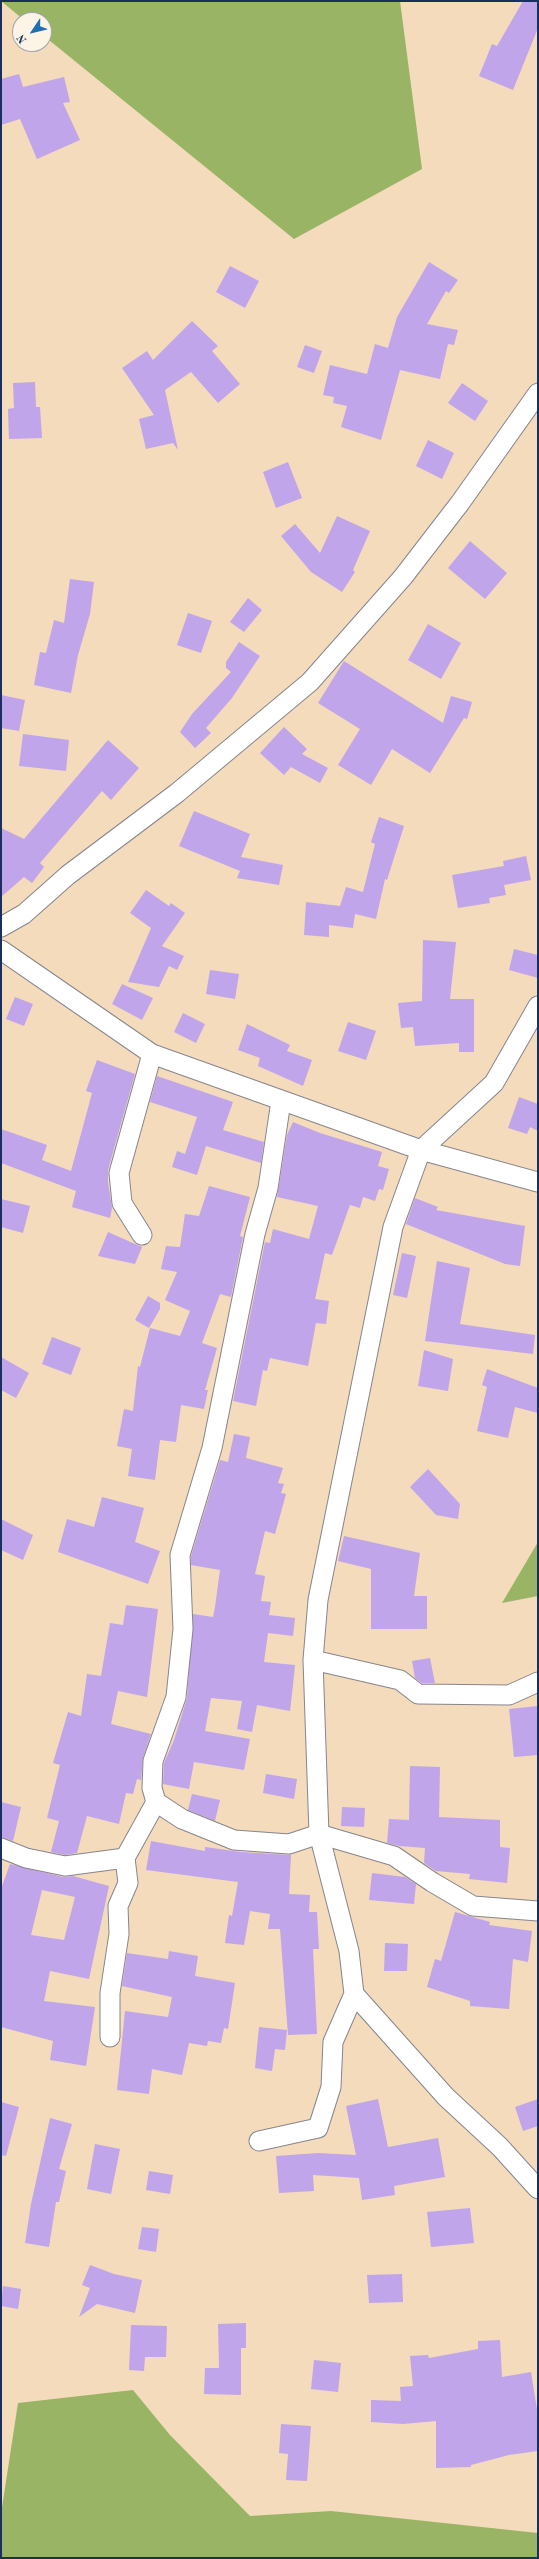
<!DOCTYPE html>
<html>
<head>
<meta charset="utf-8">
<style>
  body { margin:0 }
  #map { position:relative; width:539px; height:2559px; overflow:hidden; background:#f3dbbc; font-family:"Old Standard TT",serif }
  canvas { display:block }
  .frame { position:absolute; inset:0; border:2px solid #1b2f5e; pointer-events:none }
  .north { position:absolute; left:12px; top:12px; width:40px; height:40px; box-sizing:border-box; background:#fcf5e5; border:1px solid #a2a6af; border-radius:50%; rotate:235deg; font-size:11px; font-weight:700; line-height:16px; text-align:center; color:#1b2f5e }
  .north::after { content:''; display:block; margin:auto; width:14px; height:18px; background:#1f6fb2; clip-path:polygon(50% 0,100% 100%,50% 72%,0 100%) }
</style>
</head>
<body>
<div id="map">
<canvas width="539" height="2559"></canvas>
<div class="frame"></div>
<div class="north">N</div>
</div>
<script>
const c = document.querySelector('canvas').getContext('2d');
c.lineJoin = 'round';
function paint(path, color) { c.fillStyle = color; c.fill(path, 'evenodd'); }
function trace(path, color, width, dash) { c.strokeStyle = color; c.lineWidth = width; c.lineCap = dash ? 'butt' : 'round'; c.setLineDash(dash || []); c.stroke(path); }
paint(new Path2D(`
  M1,1H400L422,169L294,239L44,36V20H24Z
  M538,1542V1596L502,1603Z
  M133,2390L170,2435L250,2516L331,2511L538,2533V2558H1V2514L18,2403Z`), '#9ab466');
paint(new Path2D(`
  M523,1H538V28L513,90L479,76L492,44L497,46Z
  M19,74L23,87L64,77L70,102L63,103L80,140L37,159L20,119L1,125V79Z
  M429,262L458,280L449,293L446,291L427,324L458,330L454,345L448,344L440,379L400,370L381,440L341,427L347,406L333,403L334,397L323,395L330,365L367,374L375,344L388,348L397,317Z
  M230,266L259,281L245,308L216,292Z
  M192,321L218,346L212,351L240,384L218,403L191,372L165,390L178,450L173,443L146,449L139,419L154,415L122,368L147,351L153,360Z
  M305,345L322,351L314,373L297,367Z
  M35,382L36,407H40L42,438L9,439L8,409L14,408L13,383Z
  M462,383L488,401L475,421L448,403Z
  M428,440L454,453L442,479L416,466Z
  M288,462L302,498L276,508L263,472Z
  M337,516L370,531L353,570L355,572L342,592L311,572L281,536L295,524L320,553Z
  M470,541L507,573L485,599L448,568Z
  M70,579L94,582L90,614L78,655L71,693L34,685L40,652L46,653L54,620L64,623Z
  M248,598L262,610L244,632L230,622Z
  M188,613L212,621L201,653L177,645Z
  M428,624L461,643L441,679L408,660Z
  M239,642L260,656L232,698L206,728L211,733L195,748L180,732L192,714L231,672L226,668V662Z
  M344,661L443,723L451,696L472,702L467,719L464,718L430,773L392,749L371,785L338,765L360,729L318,703Z
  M1,695L25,700L19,731L1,728Z
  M284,727L307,749L302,754L328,768L320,783L291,767L284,775L260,753Z
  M23,734L69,740L66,771L19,766Z
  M108,740L139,768L111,800L102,791L40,863L44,867L32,883L24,877L1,897V828L24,839Z
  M194,811L250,834L241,857L283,865L279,885L237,878L240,871L179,846Z
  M379,817L404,826L387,880L385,879L376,919L355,914L353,928L329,925V937L304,935L306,902L340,906L346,887L363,892L375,844L371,842Z
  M526,856L531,880L504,885L506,895L489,898L490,903L458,908L452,875L504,866L503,861Z
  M146,890L169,906L171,903L185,913L162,946L184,956L177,970L169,966L159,987L128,982L151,928L130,913Z
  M423,940L456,942L450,999H474V1052H459V1043L415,1046L413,1027L401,1028L398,1003L422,1001Z
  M514,949L538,955V978L509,970Z
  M210,970L239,974L235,999L206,994Z
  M122,984L153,998L142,1020L112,1004Z
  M15,997L33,1004L24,1026L6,1019Z
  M183,1013L205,1024L196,1043L174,1032Z
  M348,1022L376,1031L366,1060L338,1051Z
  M247,1024L290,1045L287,1051L312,1060L303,1086L258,1066L260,1058L238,1050Z
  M97,1060L135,1074L108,1170V1182L112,1208L110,1218L72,1207L76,1191L1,1163V1129L47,1145L42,1160L71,1171L92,1093L86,1091Z
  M157,1076L233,1102L223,1130L264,1142L261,1163L206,1146L197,1175L172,1167L177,1151L185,1154L197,1117L150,1102Z
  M519,1097L538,1104V1131L530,1127L527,1134L508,1128Z
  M293,1122L320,1133L382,1152L378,1166L389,1169L383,1190L379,1189L375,1201L363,1197L360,1208L350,1205L332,1255L325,1253L315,1299L329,1301L326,1324L316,1323L308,1366L270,1358L267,1371L263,1370L256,1406L233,1401L265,1242L270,1243L273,1229L309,1239L318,1206L277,1197L287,1135Z
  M209,1186L250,1197L240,1236L243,1237L231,1297L220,1294L202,1343L217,1348L205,1390H208L204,1409L181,1405L176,1442L160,1440L155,1480L128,1476L132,1449L117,1446L124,1409L133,1411L138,1366L140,1367L150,1328L180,1336L190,1311L165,1300L177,1272L161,1269L166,1246L180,1247L185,1214L199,1216Z
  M415,1198L438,1207L436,1210L525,1226L520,1266L505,1264L406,1224Z
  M1,1199L30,1206L23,1233L1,1227Z
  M108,1232L142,1247L135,1264L98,1256Z
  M402,1253L416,1256L407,1298L393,1295Z
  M437,1261L470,1268L460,1324L535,1335L533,1354L425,1341Z
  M148,1296L160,1303V1309L149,1328L135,1320Z
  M52,1337L81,1348L71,1375L42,1364Z
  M424,1350L453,1359L448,1391L418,1386Z
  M1,1357L29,1373L16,1398L1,1390Z
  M487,1369L538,1388V1413L515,1407L508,1438L477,1431L487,1387L482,1385Z
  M234,1434L250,1437L246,1458L283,1468L278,1483L284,1484L281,1493L286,1494L275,1534L265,1531L255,1574L265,1576L261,1601L271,1602L269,1615L295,1618L293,1636L268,1633L264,1662L295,1665L292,1694L290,1711L257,1705L252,1732L237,1729L242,1701L211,1698L205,1731L250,1739L244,1770L194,1762L189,1789L163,1784L164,1763L174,1740L187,1698L193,1614L213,1617L215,1607L220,1570L191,1565V1556L220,1460L228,1462Z
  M428,1469L460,1504L458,1519L436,1515L410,1487Z
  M102,1497L144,1508L135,1542L160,1551L148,1584L58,1552L67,1519L94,1527Z
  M1,1519L33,1535L23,1560L1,1550Z
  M344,1536L420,1553L414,1596H427V1629H371V1569L338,1561Z
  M126,1605L158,1609L147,1697L118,1691L111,1724L151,1734L143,1758L141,1780L137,1779L133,1794L126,1793L119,1824L87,1816L77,1853L65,1855L51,1852L59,1821L47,1818L60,1765L53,1763L68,1712L81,1716L87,1674L101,1676L110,1623L123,1625Z
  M430,1658L435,1683H422L415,1678L412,1661Z
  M538,1706V1755L514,1757L509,1709Z
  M410,1766L440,1767L439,1817L500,1820V1847L510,1848L507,1883L469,1879L470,1874L436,1871L424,1863L425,1848L399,1846L387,1843L389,1819L409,1820Z
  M266,1774L297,1779L294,1799L263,1793Z
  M192,1794L220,1800L215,1821L188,1810Z
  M1,1802L21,1807L13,1841L1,1837Z
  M342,1807L365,1808L364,1827L341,1826Z
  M151,1841L205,1851V1847L241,1852L291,1855L289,1894L310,1895L309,1912H317L319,1949H313L317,2034L288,2035L280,1929H268L270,1914L250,1911L244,1945L225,1943L229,1915L232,1916L238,1882L146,1870Z
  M10,1864L63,1877L73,1876L109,1886L89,1979L50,1971L44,2001L95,2007L86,2066L50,2060L53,2041L1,2027V1889ZM42,1890L75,1897L64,1940L31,1935Z
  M372,1873L405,1877L416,1884L414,1904L369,1900Z
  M455,1912L490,1922L489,1925L532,1931L528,1962L513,1959L509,2009L470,2006V2001L427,1987L435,1959L441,1961Z
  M385,1943L408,1944L407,1971H384Z
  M169,1951L198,1956L195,1976L235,1983L228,2029L224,2028L221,2043L208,2041L207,2046L189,2043L182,2075L152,2069L149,2094L117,2090L125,2011L168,2017L172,1997L122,1986L127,1953L168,1959Z
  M259,2027L287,2030L285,2050L275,2049L272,2071L255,2068Z
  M378,2099L388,2147L438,2138L445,2177L394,2186L395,2195L362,2200L359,2178L313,2175L314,2191L279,2193L276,2156L318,2153L356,2155L346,2106Z
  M538,2099V2126L523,2131L515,2107Z
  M1,2102L19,2107L6,2156L1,2155Z
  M50,2118L72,2124L59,2169L66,2171L59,2202H56L49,2247L25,2243L31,2204Z
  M95,2144L120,2149L111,2194L87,2189Z
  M149,2171L173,2175L170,2194L146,2190Z
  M470,2208L474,2243L431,2247L427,2212Z
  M142,2227L159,2229L156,2252L138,2249Z
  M90,2265L114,2274L142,2280L135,2313L97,2304L79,2317L90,2288L82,2285Z
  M402,2274L403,2302L369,2303L367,2275Z
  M3,2286L21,2289L18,2309L1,2306Z
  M246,2323V2348H241V2395L204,2394L205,2368H219L218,2324Z
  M131,2325L167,2326L166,2357H145L144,2371L129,2370Z
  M500,2340L502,2377L531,2372L538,2416V2451L509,2455L471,2465V2467L436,2468V2421L403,2424L371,2422V2400L401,2401L400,2387L413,2386L410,2356L428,2355L429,2358L478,2349V2341Z
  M314,2360L341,2363L338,2392L311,2389Z
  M281,2424L311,2426L307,2481L286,2480L288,2454L279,2453Z`), '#c0a5ea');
const minor = new Path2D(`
  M1,927L24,914L68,875L177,793L310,682L403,577L460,503L538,393
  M1,950L152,1054L421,1150L538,1182
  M538,1006L494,1083L421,1150L393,1227L318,1600L313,1660L319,1834L349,1951L354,1994L446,2097L500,2147L538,2189
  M281,1101L268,1188L255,1234L212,1448L180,1555L183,1629L176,1697L153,1761L152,1788L156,1802L182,1819L234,1840L289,1844L319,1834L394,1856L432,1882L473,1906L538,1911
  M142,1235L122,1203L119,1173L152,1054
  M313,1660L400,1680L418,1694L509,1695L538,1682
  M1,1848L26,1858L65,1866L125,1858
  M110,2037V1993L119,1934L118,1906L128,1883L125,1858L156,1802
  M259,2141L318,2128L331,2087L333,2042L354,1994`);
trace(minor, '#87858d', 21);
trace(minor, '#fff', 19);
</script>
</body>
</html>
